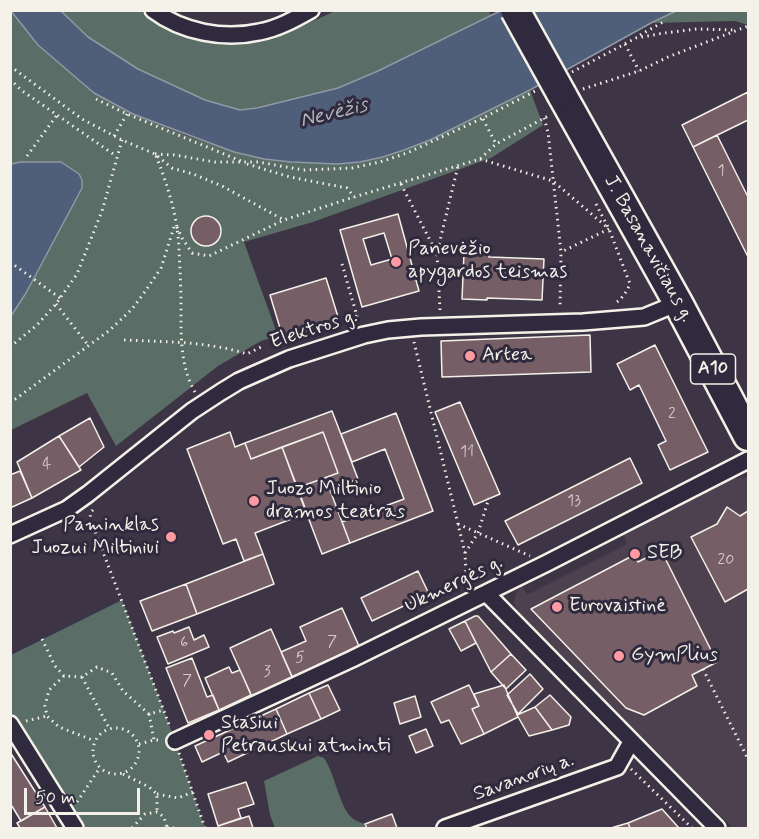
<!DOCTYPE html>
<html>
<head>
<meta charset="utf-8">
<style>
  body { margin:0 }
  #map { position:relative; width:759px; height:839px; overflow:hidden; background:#3d3445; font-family:Mynerve,sans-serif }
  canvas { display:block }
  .frame { position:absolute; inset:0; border:12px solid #f4f1e8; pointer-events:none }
  .scale { position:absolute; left:24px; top:788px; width:116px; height:27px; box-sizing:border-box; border:3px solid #f4f1e8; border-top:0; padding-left:8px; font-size:18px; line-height:21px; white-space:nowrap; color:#f4f1e8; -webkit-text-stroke:4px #2f2a3d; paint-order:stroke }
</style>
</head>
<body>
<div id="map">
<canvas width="759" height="839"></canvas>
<div class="frame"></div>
<div class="scale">50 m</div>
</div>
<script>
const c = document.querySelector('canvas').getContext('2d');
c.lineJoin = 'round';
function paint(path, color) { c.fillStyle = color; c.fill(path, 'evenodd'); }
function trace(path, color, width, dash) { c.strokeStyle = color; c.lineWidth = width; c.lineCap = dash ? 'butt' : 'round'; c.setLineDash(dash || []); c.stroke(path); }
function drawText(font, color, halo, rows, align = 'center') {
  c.font = font + ' Mynerve,sans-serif'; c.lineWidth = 6; c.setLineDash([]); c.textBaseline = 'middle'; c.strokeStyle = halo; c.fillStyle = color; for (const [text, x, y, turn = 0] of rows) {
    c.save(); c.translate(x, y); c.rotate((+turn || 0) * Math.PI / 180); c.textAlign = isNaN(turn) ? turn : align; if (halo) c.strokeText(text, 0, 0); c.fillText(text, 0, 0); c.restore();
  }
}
paint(new Path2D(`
  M748,477V828H733L602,699L518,612L514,602L516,593L522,585L527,595L627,544L623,534L731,479Z`), '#4e414f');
paint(new Path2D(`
  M488,10L491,15L378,71L338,88L257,108L240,110L205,100L138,69L88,37L61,11H140L176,30L202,40L228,44L255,43L274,39L335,11Z
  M10,11L38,45L94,93L133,114L185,135L234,152L264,159L291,162H360L383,157L405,150L430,140L530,90L543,125L491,158L313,222L244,242L278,336L261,341L218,366L116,446L87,393L11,430Z
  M646,11H748V25L735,21L651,23Z
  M122,600L164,710L205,828H75L11,724V655Z
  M318,756L324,758C335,774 339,806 352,818C356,821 360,822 365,824L367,828H275L270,815L264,781Z`), '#5a6d66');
const water = new Path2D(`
  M11,11H61L88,37L138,69L205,100L240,110L257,108L338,88L378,71L500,11H676L651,23L530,90L430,140L404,150L383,157L360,162L337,164L291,162L264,159L234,152L133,114L94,93L38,45Z
  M21,162H61L79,174L82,180V188L26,293L11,316V164Z`);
paint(water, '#4f5e79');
trace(water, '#9199a5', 1.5);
const building = new Path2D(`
  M748,92V120L693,147L682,125Z
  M717,135L748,197V257L693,147Z
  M398,214L419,291L362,307L340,230ZM384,233L392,259L371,265L363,239Z
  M191 231a15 15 0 1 1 30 0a15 15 0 1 1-30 0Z
  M464,253L489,254V257L544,259L542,300L487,298V300L462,299Z
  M326,278L339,320L283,338L270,295Z
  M590,335L591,372L442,377L441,341Z
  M655,345L708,452L670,470L658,445L666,441L639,385L630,390L617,364Z
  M460,402L500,494L474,505L435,412Z
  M332,411L358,479L330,490L350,543L322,554L297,488L338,473L323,432L251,459L245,443Z
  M396,413L433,511L350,543L342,522L404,499L385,449L352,462L341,434Z
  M90,418L104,447L79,467L59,436Z
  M230,432L235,447L245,443L251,459L282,447L307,513L255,533L263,554L244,561L236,539L223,544L187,449Z
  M323,432L338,473L297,488L282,447Z
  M59,436L81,470L32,498L17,462Z
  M630,458L642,483L518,545L505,521Z
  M20,471L32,498L10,508V475Z
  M727,507L740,516L748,511V589L725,602L691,537L717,524Z
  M661,550L717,662L692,675L697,686L644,715L626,708L531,609L634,555L638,562Z
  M263,554L274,584L197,614L186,584Z
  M418,571L429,594L372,621L361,598Z
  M186,584L197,614L152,631L140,601Z
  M342,608L359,646L292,677L281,652L306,641L300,627Z
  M475,616H478L511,654L491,672L465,621Z
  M465,621L476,643L461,651L449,629Z
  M189,627L194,640L204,635L209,647L168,664L157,637L173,631L174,633Z
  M271,629L295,683L254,701L230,648Z
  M511,654L526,670L506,689L491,672Z
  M192,658L207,697L213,695L219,710L188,723L166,668Z
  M229,667L232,673L240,670L251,695L219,710L205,678Z
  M530,674L543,689L518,714L507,695Z
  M328,685L340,710L321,719L309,693Z
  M469,685L479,706L472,709L484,734L461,744L449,720L441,723L431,702Z
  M504,685L518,717L484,734L472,709L479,706L474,694Z
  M309,693L321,719L287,734L276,709Z
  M550,695L571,717L569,725L552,730L535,707Z
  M415,696L421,717L400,724L394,703Z
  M535,707L552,730L529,736L517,715Z
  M276,709L287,734L228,762L223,752L202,762L195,746Z
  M426,729L433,746L416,753L409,736Z
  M10,752L45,807L21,821L10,803Z
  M246,782L254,804L238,809L241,818L218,826L208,794Z
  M45,807L57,828H20L17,823Z
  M662,809L679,828H630L628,823Z
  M392,814L397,828H367L365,824Z
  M249,816L253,828H219L218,826Z
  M628,823L630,828H611Z`);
paint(building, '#765e67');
trace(building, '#f4f1e8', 1.5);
const street = new Path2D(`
  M153,10C182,32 224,40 259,32C277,29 295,19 311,10
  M10,535L67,509L88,494L192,411L221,392L239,381L289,359L364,335L388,330L421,327L583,322L644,317L678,303
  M486,593L717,828
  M10,724L75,828
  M175,741L352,659L547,563L748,460
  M445,828L617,767L631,742`);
const highway = new Path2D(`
  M562,95L678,303L748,436`);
trace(street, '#f4f1e8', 20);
trace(highway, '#f4f1e8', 33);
trace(new Path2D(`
  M640,35L665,21
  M625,44L639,71
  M10,66L82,119L122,140L155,154L172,168L193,174L222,186L284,220L354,197L480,159L496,144L550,115
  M572,72L636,38L664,33L697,29L736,30
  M10,79L21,90L116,156
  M583,89L639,71L668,57L748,26
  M96,99L127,114L241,161
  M544,118L548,132L561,252L560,307
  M483,119L496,144
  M114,136L127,114
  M155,154L174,155L215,162H258L303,170L352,168L380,162L407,153L485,117L537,90
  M27,156L57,115
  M156,156C168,186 178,218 179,250C180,269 181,288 181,306C181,336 180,366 195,392
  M480,159L553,181L609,229L561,252
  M247,164L290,177L347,188L354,197
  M401,184L436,252
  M596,204L609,229L630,284C626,293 622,299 614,304
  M177,227L182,238L192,253L209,256L284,220
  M10,262L60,298
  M342,264L357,316L349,319
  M56,304L88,345
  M440,310L437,253L458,166
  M124,340C165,342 207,341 247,354L263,346
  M414,342L465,553L466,574
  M10,347L37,325L56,304L77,274L102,211L122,140
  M10,403L110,330L132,309L144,293L161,268L175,224
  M93,510L91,512L90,518L170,727
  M458,524L530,556
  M465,553L478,533L489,498
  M42,639L55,666L64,676L82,677L97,667L112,673L123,691L149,714L164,710
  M703,669L748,759
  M64,676L49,690L45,706L47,716L59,727L95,741
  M82,677L109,728
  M149,714L154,740
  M26,721L47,716
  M93 751a23 23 0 1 1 46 0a23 23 0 1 1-46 0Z
  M139,744L154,740H161
  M179,753L205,828
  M631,769L692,828
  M123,774L149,787L157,794V812
  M157,794L178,798L193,792
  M77,802L99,769
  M167,827L174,828
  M132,828L145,814L157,812L164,817L167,828`), '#f4f1e8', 3, [1.5, 4.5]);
trace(street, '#2f2a3d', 15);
trace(highway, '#2f2a3d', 28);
const highwayBridge = new Path2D(`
  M515,10L562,95`);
trace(highwayBridge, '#f4f1e8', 33, []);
trace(highwayBridge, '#2f2a3d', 28);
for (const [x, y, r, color] of [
  [396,262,6,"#ff9aa2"],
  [470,356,6,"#ff9aa2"],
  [254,501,6,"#ff9aa2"],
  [171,537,6,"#ff9aa2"],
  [635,554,6,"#ff9aa2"],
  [557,607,6,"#ff9aa2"],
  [619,656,6,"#ff9aa2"],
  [209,735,6,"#ff9aa2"]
]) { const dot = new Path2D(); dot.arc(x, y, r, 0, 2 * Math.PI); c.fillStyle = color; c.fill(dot); trace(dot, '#2f2a3d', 2); }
drawText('16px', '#d4ccc8', null, [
  ["1",721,172],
  ["2",672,415],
  ["11",467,453],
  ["4",47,465],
  ["13",574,502],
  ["20",726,561],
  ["7",332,643],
  ["6",184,644],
  ["5",300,659],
  ["3",267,673],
  ["7",187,682]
]);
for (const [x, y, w] of [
  [713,369,45]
]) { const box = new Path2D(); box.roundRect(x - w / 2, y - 15, w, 30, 4.5); c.fillStyle = '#2f2a3d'; c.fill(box); trace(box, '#f4f1e8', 1.5); }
drawText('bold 18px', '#f4f1e8', null, [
  ["A10",713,369]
]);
drawText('20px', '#f4f1e8', '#2f2a3d', [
  ["J. Basanavičiaus g.",648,249,61],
  ["Elektros g.",314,330,-18],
  ["Ukmergės g.",454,585,-26],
  ["Savanorių a.",524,778,-20]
]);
drawText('20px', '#f4f1e8', '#2f2a3d', [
  ["Panevėžio",408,250],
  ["apygardos teismas",408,273],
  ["Artea",482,356],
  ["Juozo Miltinio",266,490],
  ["dramos teatras",266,513],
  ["Paminklas",159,526,"right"],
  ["Juozui Miltiniui",159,549,"right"],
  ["SEB",647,554],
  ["Eurovaistinė",569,607],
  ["GymPlius",631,656],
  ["Stasiui",221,724],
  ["Petrauskui atminti",221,747]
], 'left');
drawText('italic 21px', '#b2b6bc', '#2f2a3d', [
  ["Nevėžis",334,114,-14]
]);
</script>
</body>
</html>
